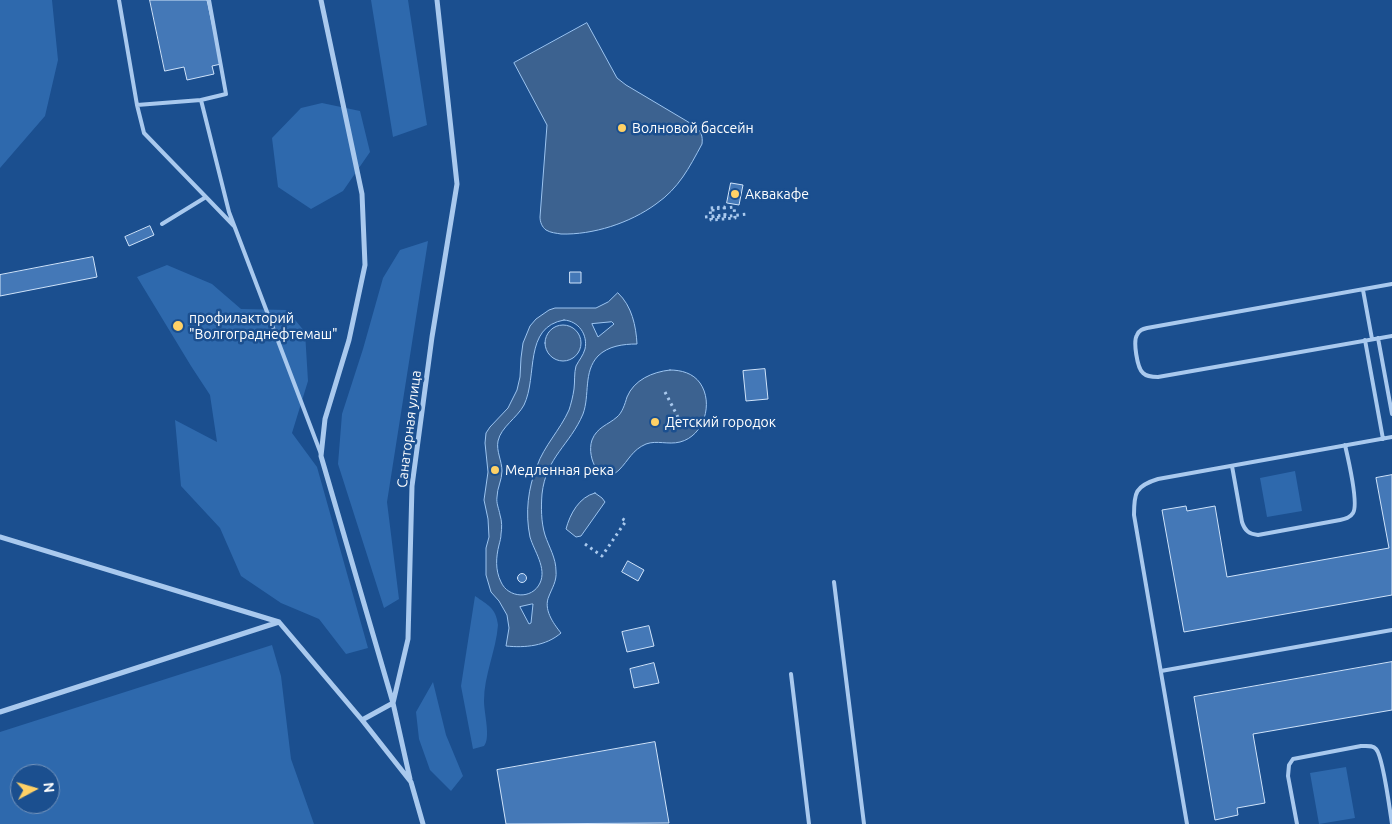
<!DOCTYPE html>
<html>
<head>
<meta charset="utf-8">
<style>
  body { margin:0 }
  #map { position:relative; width:1392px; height:824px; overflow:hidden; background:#1b4f8f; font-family:Ubuntu,sans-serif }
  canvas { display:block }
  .north { position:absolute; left:10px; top:764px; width:50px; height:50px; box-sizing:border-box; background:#1b4f8f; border:1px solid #7695bc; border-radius:50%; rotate:84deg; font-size:14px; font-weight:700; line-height:20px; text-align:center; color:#fff }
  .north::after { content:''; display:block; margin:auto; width:18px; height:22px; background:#ffd166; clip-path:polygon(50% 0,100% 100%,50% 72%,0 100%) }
</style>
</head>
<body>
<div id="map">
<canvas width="1392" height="824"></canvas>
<div class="north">N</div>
</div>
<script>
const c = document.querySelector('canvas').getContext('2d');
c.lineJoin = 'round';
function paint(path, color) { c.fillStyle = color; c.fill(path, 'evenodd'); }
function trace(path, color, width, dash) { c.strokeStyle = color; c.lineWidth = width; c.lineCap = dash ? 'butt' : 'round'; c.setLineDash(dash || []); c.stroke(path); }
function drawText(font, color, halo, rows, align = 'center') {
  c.font = font + ' Ubuntu,sans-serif'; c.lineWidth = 5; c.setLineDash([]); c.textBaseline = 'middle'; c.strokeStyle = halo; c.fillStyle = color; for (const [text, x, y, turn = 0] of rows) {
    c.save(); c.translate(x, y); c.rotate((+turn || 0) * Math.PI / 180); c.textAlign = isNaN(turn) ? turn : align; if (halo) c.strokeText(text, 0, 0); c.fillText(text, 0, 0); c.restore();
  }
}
paint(new Path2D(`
  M0,0H52L58,60L45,116L0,168Z
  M371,0H408L427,125L393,137Z
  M322,103L360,111L370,152L343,191L311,209L278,187L272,138L301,108Z
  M428,241L387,502L399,599L384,608L338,464L342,414L363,349L383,278L400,250Z
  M167,265L212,284L241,309L287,310L305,332L308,381L292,433L317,467L368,648L346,654L319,619L281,603L241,576L220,528L181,486L175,420L217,442L210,395L191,366L137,277Z
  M1295,471L1302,511L1267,517L1260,478Z
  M475,596C488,605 496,608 498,625C496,651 484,675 484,701C484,713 491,738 484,746L473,749L461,686Z
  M272,645L281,676L291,759L314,824H0V732ZM20,774H50V804H20Z
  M433,682L446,735L463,776L451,791L430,770L419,739L416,712Z
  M1346,767L1355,818L1319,824L1310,773Z`), '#2e69ad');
const water = new Path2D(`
  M587,23L617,78L626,85L695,126C701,131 703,136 702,144C689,168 679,188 656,204C630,223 593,235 561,234C556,233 551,233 546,230C542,227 540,222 540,217L547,125L514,63Z
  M618,293C632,306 636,326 637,344C623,344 608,346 598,356C583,372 590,395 583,414C570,445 546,457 542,494C541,507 541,522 545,535C549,547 556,558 556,571C557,581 552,588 549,596C543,609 553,623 561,633C546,646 525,648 506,646L509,628L507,615L499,601L491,592L486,575V548L489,537L488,519L484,500L488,472L485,443L486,433L490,427L508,408L517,390L520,377L521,358L523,343L530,326L536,319L549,310L555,308H596L608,302ZM564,320C579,321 588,335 585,349C583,356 579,360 576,366C574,373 575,381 574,389C573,396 571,404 569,410C560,430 544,446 537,466C528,488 525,513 530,537C534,551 547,568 540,583C532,600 508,598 501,582C495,570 496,557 499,545C500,541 501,538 501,534C502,528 502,521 500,515C499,509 496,503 497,497C497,488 502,480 502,471C502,461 496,451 498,441C501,427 517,418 524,405C538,376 523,327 564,320ZM612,322L614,324L598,337L592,324ZM532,604H533L531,623L529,624L520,607Z
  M545 343a18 18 0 1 1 36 0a18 18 0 1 1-36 0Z
  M670,370C681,370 693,373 700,383C714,403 704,436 680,442C668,445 657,440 646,444C632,450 629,460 619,470C600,488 586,457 592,440C597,427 608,425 617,417C622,413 625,404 627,397C634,380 652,372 670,370Z
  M595,493L602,498L605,502L581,536L576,537L566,529C570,514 579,497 595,493Z`);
paint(water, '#3c6290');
trace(water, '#9cc4f0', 1);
const building = new Path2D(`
  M150,0H207L221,64L212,66L214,74L187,80L184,67L165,71Z
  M731,183L743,185L739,205L727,203Z
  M150,226L154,235L129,246L125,237Z
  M93,257L97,277L0,296V275Z
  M570,272H581V283H570Z
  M765,369L768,399L746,401L743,371Z
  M1392,475V595L1184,632L1162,510L1186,506L1187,511L1215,506L1227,577L1389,548L1376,478Z
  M628,561L644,570L638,581L622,572Z
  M517.5 578a4.5 4.5 0 1 1 9 0a4.5 4.5 0 1 1-9 0Z
  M649,626L654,646L627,652L622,632Z
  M1392,662V710L1253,734L1265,803L1237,808L1238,815L1215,820L1194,697Z
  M654,663L659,683L634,688L630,669Z
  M655,742L669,823L506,824L497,770Z`);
paint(building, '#4478b7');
trace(building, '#cfe3fa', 1);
trace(new Path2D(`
  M705,217L725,215L724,207L710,208L711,220L735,218L734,207L713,209V218L748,214
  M665,392L681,423
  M585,544L602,556L626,521L621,518`), '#a9c9ee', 3, [2.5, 4]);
trace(new Path2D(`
  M119,0L137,105L201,100L226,94L209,0
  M201,100L229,212L321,454
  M137,105L144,133L234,226
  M162,224L206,197
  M1392,284L1147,328C1143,329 1139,330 1137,335C1133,341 1137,368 1143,373C1147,377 1153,377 1158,377L1392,336
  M1363,290L1372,339
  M1378,338L1392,414
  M1365,340L1383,439
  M1232,466L1242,522C1245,531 1249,534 1258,535L1340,520C1345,519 1350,518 1353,513C1359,504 1348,458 1345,445
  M834,582L864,824
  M1161,671L1392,630
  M791,674L809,824
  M1187,824L1134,515C1134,493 1135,486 1158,479L1392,437
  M1297,824L1288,776L1289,765L1293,759L1361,746C1367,746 1373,745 1376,749C1383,756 1390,811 1392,824`), '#a9c9ee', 4);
trace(new Path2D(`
  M321,0L362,194L365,265L349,340L325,419L321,456L393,703L410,779
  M0,537L279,622L362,720
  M0,712L279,622
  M423,824L411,782L362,720L393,703L408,639L412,486L432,337L457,184L437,0`), '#a9c9ee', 5);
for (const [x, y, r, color] of [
  [622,128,5,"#ffd166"],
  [735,194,5,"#ffd166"],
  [178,326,6,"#ffd166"],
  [655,422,5,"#ffd166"],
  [495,470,5,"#ffd166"]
]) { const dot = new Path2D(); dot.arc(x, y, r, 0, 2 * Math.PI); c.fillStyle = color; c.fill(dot); trace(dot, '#1b4f8f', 2); }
drawText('14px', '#fff', '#1b4f8f', [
  ["Волновой бассейн",632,128],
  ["Аквакафе",745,194],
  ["профилакторий",189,318],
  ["\"Волгограднефтемаш\"",189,334],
  ["Детский городок",665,422],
  ["Медленная река",505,470]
], 'left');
drawText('14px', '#fff', '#1b4f8f', [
  ["Санаторная улица",409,429,-83]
]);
</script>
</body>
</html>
